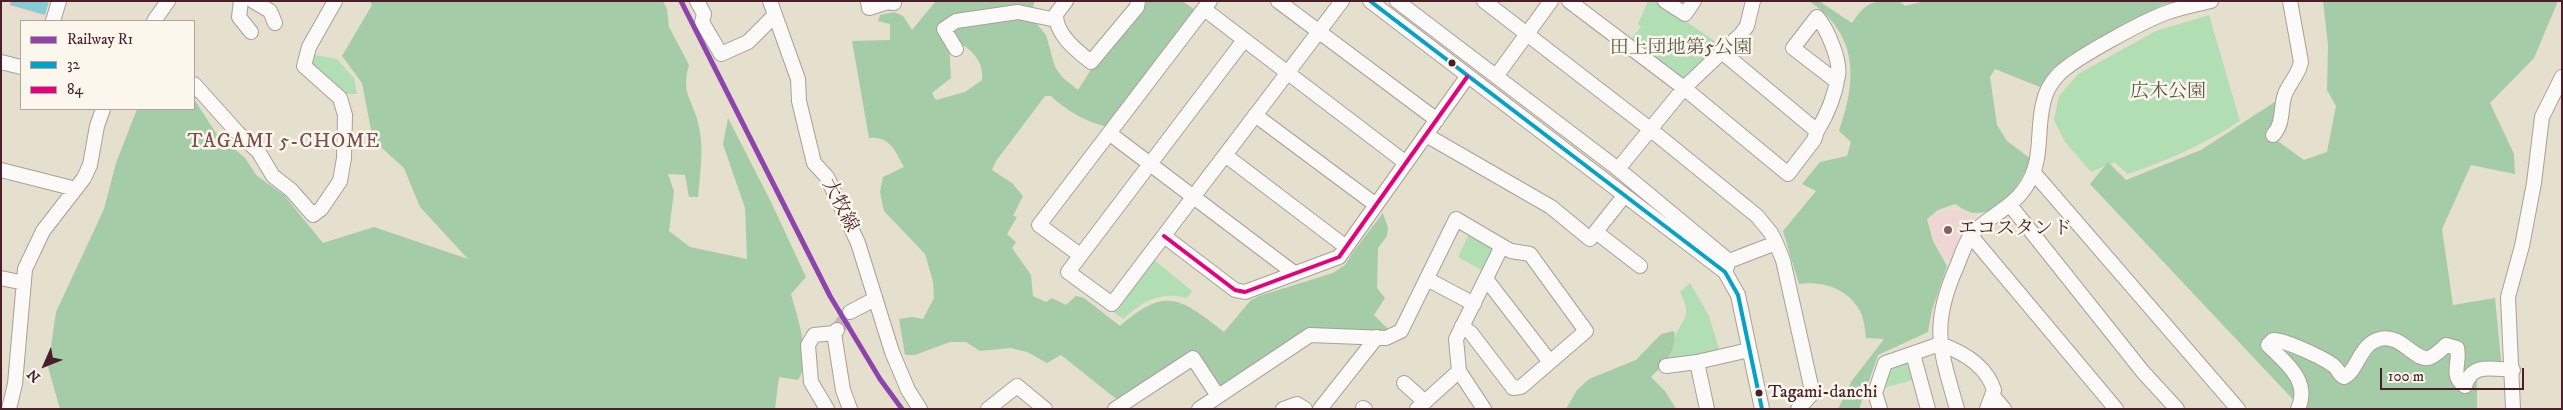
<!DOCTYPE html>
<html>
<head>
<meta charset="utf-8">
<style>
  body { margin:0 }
  #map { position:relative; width:2563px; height:410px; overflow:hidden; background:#e5dfce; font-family:"IM FELL DW Pica",serif }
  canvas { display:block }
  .frame { position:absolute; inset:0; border:2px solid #4a1f2b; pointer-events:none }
  .legend { position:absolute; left:20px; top:20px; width:175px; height:90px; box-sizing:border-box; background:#fbf7ec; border:1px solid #b4a19f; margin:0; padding:6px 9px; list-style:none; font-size:15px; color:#4a1f2b }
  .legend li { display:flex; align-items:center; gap:10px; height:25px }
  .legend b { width:25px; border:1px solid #b4a19f }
  .north { position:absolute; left:20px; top:340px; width:50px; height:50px; -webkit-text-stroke:4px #fbf7ec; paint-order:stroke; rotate:226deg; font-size:14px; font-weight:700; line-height:20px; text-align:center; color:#4a1f2b }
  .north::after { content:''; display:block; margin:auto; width:18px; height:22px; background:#4a1f2b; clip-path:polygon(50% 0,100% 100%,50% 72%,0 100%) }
  .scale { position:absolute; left:2380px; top:368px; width:144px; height:22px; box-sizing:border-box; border:2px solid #4a1f2b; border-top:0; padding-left:6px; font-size:15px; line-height:18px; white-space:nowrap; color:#4a1f2b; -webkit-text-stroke:4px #fbf7ec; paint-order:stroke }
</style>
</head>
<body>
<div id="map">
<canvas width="2563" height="410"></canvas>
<div class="frame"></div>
<ul class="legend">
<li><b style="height:6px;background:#8e44ad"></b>Railway R1</li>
<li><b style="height:6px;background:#04a2c6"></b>32</li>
<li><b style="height:6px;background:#e5007d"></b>84</li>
</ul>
<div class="north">N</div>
<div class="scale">100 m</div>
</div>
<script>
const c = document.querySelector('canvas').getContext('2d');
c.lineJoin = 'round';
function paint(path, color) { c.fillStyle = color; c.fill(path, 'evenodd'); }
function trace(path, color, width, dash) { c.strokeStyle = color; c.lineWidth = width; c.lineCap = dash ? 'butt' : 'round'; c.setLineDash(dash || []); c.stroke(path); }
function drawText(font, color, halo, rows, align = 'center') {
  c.font = font + ' "IM FELL DW Pica","Noto Serif JP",serif'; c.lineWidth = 5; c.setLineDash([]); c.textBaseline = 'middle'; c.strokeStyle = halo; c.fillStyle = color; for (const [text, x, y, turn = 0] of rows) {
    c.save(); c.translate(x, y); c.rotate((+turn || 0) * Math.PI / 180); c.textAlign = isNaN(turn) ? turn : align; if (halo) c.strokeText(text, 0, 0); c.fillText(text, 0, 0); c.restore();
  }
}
paint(new Path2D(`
  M6,1H56L51,21L5,8Z
  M1953,209L1965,211L1973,218L1960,236L1951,261L1942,254L1933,238L1929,219L1939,213Z`), '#efd6d2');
paint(new Path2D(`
  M1648,1H1656L1722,46L1688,80H1680L1630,40L1641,27L1638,24Z
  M2209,15L2240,121C2205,144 2168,160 2128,174L2114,162L2091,172L2065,142L2054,120L2059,96L2078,74L2156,31Z
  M315,55L337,59L354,78L357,94H339L306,65Z
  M1471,230L1493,245L1495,251L1485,272L1458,257Z
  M1152,258L1192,291L1187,298C1160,291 1143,301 1123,319L1112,311Z
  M1690,283L1709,316L1720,352L1666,364C1669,355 1671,345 1675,336C1685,315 1692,317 1680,292Z
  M1909,360L1913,380L1883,388L1890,367Z`), '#b2deb4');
paint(new Path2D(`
  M370,1H663L667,9L669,27L689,65C680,95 694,100 699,127C704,150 700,174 698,197H689L685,175L668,174L674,191L669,231L690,247L747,259L745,208L723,144L728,118L771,202L806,277L791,294C797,317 813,360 798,380L779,377L775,409H60L48,367L56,312L104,209L116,163L137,109H194V99L216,133L245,158L257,176L284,195L323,243L374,227L468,259L420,207L404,168L373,140L362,83L342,56L372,5Z
  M936,1H1035L1031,11L1017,9L966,15L940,28L949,43L951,78L932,93L936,100L965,92L982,80C984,65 976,55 965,46L958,47C952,36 950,30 962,22L1024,15L1033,19L1046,35L1055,67L1062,77L1078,90L1092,68L1147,1H1182L1197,11L1107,127C1085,121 1068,112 1051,96H1045L996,161L992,170L1012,183L1023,196L1013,216L1017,217L1007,234L1016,242L1012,248L1031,275L1033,296L1046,302L1052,298L1066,305L1076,296L1084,298L1120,326C1166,286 1180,298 1224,332L1251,300L1259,296L1333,273L1345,265L1353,252L1383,213L1388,228L1387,236L1378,248L1377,288L1385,298L1374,315L1390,331H1309L1222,388L1218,387L1195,353H1191L1120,399L1115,398L1061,355L1047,363L1027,352L1011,348L980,351L966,342H950L915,355H905L899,319L912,317L923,319L934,298L933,282L925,254L884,211L880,192L883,177L904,167C895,151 890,136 869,138L852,41L890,40V24L878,21L880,15L894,12L903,16L912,30Z
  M1809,1H1819L1852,23C1867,0 1874,1 1899,1L1905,6L1925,1H2177L2162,5L2070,55L2052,69L2040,87L1995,69L1990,77L1997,125L2007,141L2031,159C2020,182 2004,215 1973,213C1967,212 1960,207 1955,204L1938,210L1927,219L1933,241L1947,266L1932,310L1928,332L1878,355L1859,409H1838L1851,382L1884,339L1866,338C1865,330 1864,318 1860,311C1847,288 1823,281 1799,284L1783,231L1816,191L1802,184L1820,162L1847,156L1851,142L1839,131C1857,80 1859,35 1809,1Z
  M2323,1H2558L2534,58L2490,103L2514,154L2515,174L2471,165L2442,229L2453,305L2495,298L2502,370L2477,377V409H2302L2090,184L2108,162L2126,180L2201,150L2284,96L2275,139L2304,160L2327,152L2336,106L2327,90L2328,45Z
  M1674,331C1678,349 1663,366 1651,377L1665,391L1676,409H1566L1577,390L1589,379L1636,360L1661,334Z`), '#a4cca6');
paint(new Path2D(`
  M11,1H49L45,15L10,5Z`), '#84cdd2');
trace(new Path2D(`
  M837,330L850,312`), '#c6b9ad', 14, [14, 7]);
const minor = new Path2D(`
  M241,1L239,17L251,32
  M253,1L270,11L275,23
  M697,1L704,14L702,22L721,54L748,42L774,16
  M770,1L798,79L799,101L814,163L827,177L858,243L892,352L908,390L920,409
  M868,1L869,8L888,2L894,3
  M1066,1L1056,14C1055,34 1077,51 1091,62L1137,7L1138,1
  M1278,1L1437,120
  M1370,1L1725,272L1738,295L1762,409
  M1397,1L1618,169L1729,261L1725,272
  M1484,1L1650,129L1757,216L1771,233L1776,243L1729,261
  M1569,1L1684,88L1788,174L1814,140L1817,131L1722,52
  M1665,1L1685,14L1694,1
  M1204,9L1406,163
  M53,21L59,1
  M154,21L168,1
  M1244,40L1068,272L1112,304L1342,1
  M956,49L944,29L956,21L1018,12L1056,20
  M1,62L21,67
  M1497,75L1551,1
  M194,84L238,133L258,151L273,176L291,190L313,215L321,209L340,181L344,158L345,115L340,98L304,66L309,47L335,1
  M1255,115L1376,205
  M1817,131C1827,115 1835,95 1838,76C1841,61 1827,28 1817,17L1793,48L1836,81
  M1109,133L1294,273
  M1426,135L1551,207L1590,239L1624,196
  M2273,135C2284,124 2280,108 2285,94C2290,82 2299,74 2301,62L2290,1
  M1225,155L1346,247
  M1618,169L1684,88L1742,33L1747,26L1753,1
  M1,170L76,189
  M2034,173L2238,409
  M2010,205L2143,372L2177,409
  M1596,232L1640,266
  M1164,236L1235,290L1245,292L1339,257L1467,77
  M1971,236L2116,409
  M1776,243L1783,260L1811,386V395L1798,409
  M1080,255L1039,225L1210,1
  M1,278L24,283
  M1427,279L1474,304
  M1486,279L1550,362
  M850,312L875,299
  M1462,326L1471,333L1513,388L1521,387L1586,331L1530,254L1511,251L1502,246
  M837,330L834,333L843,390L850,409
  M1913,354L1928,409
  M1666,366L1697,362
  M1459,371L1484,409
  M1404,383L1425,402
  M1993,396L2004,409
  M1363,408L1365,409
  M9,409L15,384L25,269L43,231L84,178L90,165L97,126L103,109
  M827,409L811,382L808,345L814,335L834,333
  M988,409L1017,386L1045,409
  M1115,409L1193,358L1218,396
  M1199,409L1310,335L1386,338L1401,331L1456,219L1502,246L1456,339L1459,371L1417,409
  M1283,409L1297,404L1305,409
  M1320,409L1377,337
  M1707,409L1697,362L1749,350
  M1880,409L1875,393L1885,363L1940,344C1963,352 1986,365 1994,390L1987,409
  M1957,409C1940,349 1930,326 1957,266C1961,256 1965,243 1971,235C1987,217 2012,208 2025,188C2044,161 2036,134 2043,104C2045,93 2051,82 2059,74C2076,57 2147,19 2171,11C2184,7 2198,4 2211,1
  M2298,409C2311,381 2285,362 2268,345L2273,340C2281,338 2326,359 2334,366C2338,369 2339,375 2344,377C2358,371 2359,344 2380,339C2402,333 2417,365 2431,357C2437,354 2442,349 2446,345L2457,348C2461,362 2449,376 2465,386C2472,362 2492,369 2513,370
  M2513,409L2508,297L2522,246L2534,183L2542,117L2562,77`);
trace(minor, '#a9a098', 16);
trace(minor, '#fbfaf8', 14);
trace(new Path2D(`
  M1370,1L1725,272L1738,295L1762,409`), '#04a2c6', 4);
trace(new Path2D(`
  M1164,236L1235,290L1245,292L1339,257L1467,77`), '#e5007d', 4);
trace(new Path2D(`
  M681,1L830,296L880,379L902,409`), '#8e44ad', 5);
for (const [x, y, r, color] of [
  [1452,63,4.5,"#4a1f2b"],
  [1948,230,5,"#806264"],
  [1759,393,4.5,"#4a1f2b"]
]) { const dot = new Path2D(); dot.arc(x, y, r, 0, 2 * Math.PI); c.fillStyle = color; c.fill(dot); trace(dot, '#fbf7ec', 2); }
drawText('18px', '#4a1f2b', '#fbf7ec', [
  ["Tagami-danchi",1768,393]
], 'left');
drawText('19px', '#5d584e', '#fbf7ec', [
  ["田上団地第5公園",1681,49],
  ["広木公園",2168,93]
]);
drawText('19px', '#4a1f2b', '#fbf7ec', [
  ["大牧線",839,206,63]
]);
drawText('19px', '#4a1f2b', '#fbf7ec', [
  ["エコスタンド",1958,230]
], 'left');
c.letterSpacing = '1px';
drawText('20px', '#7b4b4d', '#fbf7ec', [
  ["TAGAMI 5-CHOME",284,143]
]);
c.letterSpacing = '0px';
</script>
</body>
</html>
